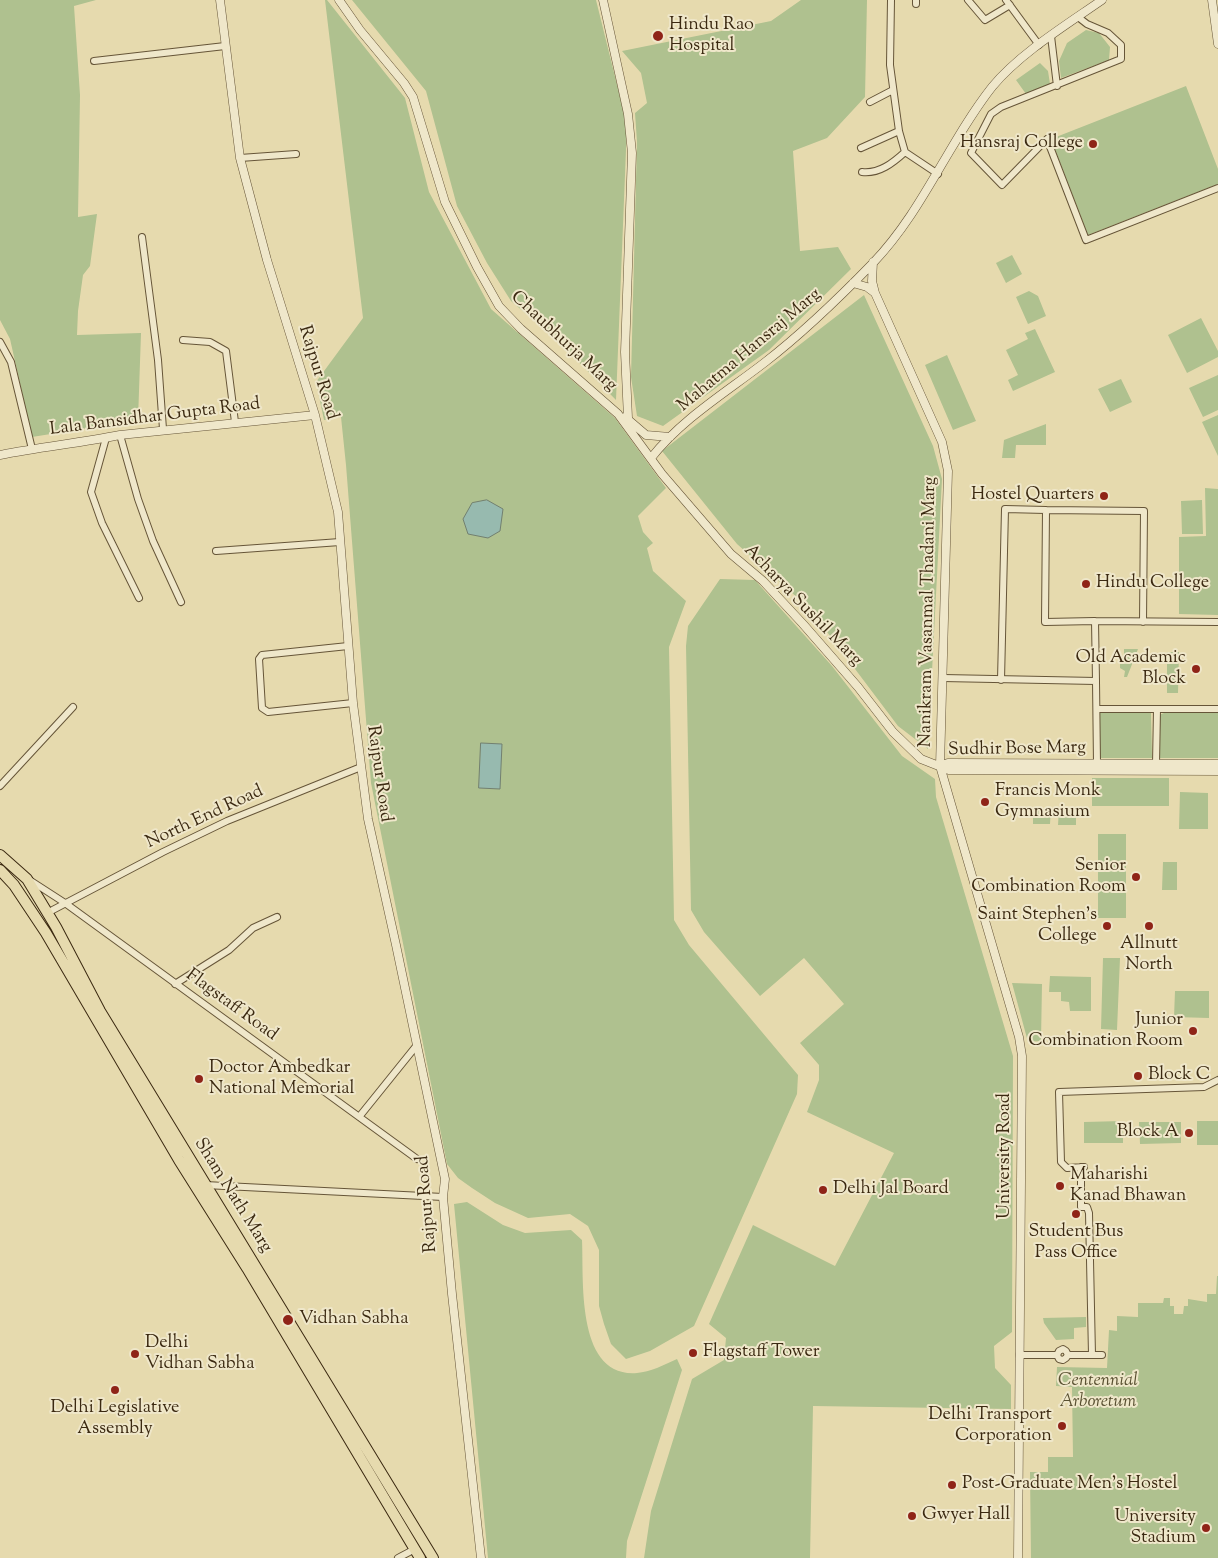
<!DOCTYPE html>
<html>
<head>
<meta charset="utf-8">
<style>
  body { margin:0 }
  canvas { display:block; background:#e6daae }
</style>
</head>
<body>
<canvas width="1218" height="1558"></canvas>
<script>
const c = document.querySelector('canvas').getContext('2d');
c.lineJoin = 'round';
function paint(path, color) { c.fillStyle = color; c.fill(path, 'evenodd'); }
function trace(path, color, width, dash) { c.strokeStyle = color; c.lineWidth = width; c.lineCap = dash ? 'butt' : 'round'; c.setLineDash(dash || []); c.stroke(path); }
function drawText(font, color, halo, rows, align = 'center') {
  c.font = font + ' "Sorts Mill Goudy",serif'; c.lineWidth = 4; c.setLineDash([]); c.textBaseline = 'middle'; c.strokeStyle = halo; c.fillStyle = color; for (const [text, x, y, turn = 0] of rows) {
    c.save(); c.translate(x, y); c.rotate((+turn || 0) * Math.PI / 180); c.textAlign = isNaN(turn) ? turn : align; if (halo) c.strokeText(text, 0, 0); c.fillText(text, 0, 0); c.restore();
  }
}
paint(new Path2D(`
  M0,0H96L74,6L80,95L78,217L97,214L90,266L83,275L78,311L77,335L141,333L138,420L32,437L10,339L0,320Z
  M325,0H327L405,98L429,192L491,309L615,418L666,488L638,516L643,532L653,543L647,548L653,571L686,601L669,647L674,920L689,945L798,1075L797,1094L694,1326L650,1351L626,1359L611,1344L604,1324L599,1306V1250L588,1226L570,1214L528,1218L495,1203L472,1188L458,1178L447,1164L371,783L346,465L341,417L324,420L316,382L363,318Z
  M352,0H596L627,125L616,400L559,342L511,301L487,263L457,206L426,91Z
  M801,0H867L865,97L827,138L793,151L800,251L838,247L851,269L769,350L663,426L637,416L631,377L637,142L635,113L647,103L641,73L622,51L771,21Z
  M1086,30L1099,33L1110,47L1109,60L1061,78L1059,61L1067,43Z
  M1040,63L1048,71L1050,84L1026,94L1016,80Z
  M1186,86L1218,169V184L1088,235L1051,139Z
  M1012,255L1022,274L1006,283L996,263Z
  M1029,291L1038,296L1046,316L1028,324L1016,297Z
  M864,295L933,446L942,479L928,749L898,726L809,608L737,544L662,451Z
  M1201,318L1218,351V357L1187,373L1168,335Z
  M1035,329L1055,372L1013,391L1008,380L1018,375L1006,350L1028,339L1025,333Z
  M947,355L976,421L953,430L925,365Z
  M1218,375V410L1203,417L1189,388Z
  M1121,379L1132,402L1110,412L1098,389Z
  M1218,415V456L1202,422Z
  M1046,424V445H1016L1015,458H1002L1004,440Z
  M1205,488L1218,489V615L1179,614V537L1206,536Z
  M1202,500L1203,534H1182L1181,501Z
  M720,579L755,580L832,666L902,756L935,779L936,797L1013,1056L1012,1332L994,1346L995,1368L1011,1385V1409L813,1406L810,1558H644L651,1511L692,1379L724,1360L726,1338L709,1324L753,1225L835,1266L894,1153L807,1112L819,1080V1065L800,1043L844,1004L804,958L760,996L704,932L691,910L686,646L688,626Z
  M1124,649H1138L1127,677H1124L1125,671L1120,668V664L1124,663Z
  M1167,652H1179L1178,693H1167Z
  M1151,712L1152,758H1100V713Z
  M1164,713H1218V758H1158L1159,715Z
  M1092,778H1169V806H1092Z
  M1180,792L1208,793V829H1179Z
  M1033,809H1051L1050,824H1033Z
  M1059,810H1076V825H1058Z
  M1098,834H1126V918H1098Z
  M1163,862H1177V890H1162Z
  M1103,958H1120L1117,1030L1101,1029Z
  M1050,976L1091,977V1011H1070L1069,1002L1061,1001V992H1049Z
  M1012,983L1042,984L1041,1041L1028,1042Z
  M1175,991H1209V1018L1174,1017Z
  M1123,1121V1143H1084V1122Z
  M1197,1121H1218V1145H1197Z
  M1139,1122H1181V1143L1140,1144Z
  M467,1202L503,1225L525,1233L571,1230L582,1240C584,1278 575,1378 637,1373C650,1372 664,1365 677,1359L682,1370L627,1541L626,1558H488L454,1204Z
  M1217,1276H1218V1558H1031L1030,1472H1048V1457H1073L1072,1387L1056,1386L1057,1367L1107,1368L1109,1330L1117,1331V1316L1138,1317V1303H1163L1164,1298H1170V1306H1174V1314H1183L1184,1306H1188V1299L1207,1302V1294H1216Z
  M1086,1317V1327L1074,1328V1339L1056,1340L1044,1323L1043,1318Z`), '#afc18f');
const water = new Path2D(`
  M487,500L503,509L500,531L488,538L468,534L463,519L472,503Z
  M481,743L502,744L500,789L479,788Z`);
paint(water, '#97baaf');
trace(water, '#728070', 1);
const minor = new Path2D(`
  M968,0L985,20L1010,5
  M1006,0L1039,45
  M916,4V0
  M1078,17L1087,24L1108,33L1121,45V59L1001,107L991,114L971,153L1002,185L1047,139L1086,240L1218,188
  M1051,36L1057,86
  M94,61L225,46
  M870,102L893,90
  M861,148L899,131
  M905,152L938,174
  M240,158L296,154
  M862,172C879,174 893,163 905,152L899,131L890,65L891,0
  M142,237L158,360L163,429
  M183,340L210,342L226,351L235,422
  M0,342L11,362L32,449
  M120,435L138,499L153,541L181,602
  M106,438L91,492L102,523L139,598
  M216,551L340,542
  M1095,621L1218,622
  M348,646L262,655L259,659L262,708L268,712L353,703
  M943,678L1096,681L1097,764
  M1001,680L1005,509L1046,510
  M1096,681L1095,621L1045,622L1046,510L1144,511L1143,622
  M1097,709H1218
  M1156,764L1157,709
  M0,786L73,707
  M31,881L65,903L417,1159
  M47,913L163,852L227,821L361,767
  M175,984L229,950L253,928L277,917
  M359,1117L417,1045
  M1081,1167V1207H1087L1089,1213L1092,1355
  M1084,1167L1067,1168L1061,1162L1059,1092L1204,1087L1218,1080
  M205,1185L443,1197
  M1019,1355H1057L1059,1359L1063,1360L1066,1358L1068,1355L1066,1351L1063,1349L1059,1351L1057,1355
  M1068,1355H1102
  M398,1558L415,1549`);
const tertiary = new Path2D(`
  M220,0L240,158L267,260L315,415L338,512L353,703L368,819L396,945L445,1179L443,1197L452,1294L481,1558
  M339,0L360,30L404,83L413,97L445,202L477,267L499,306L521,329L618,414L662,474L718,539L731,554L763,581L803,624L858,687L893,732L921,759L949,770L1218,771
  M603,0L628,114L632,153L625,352L628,418
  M1212,0L1218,44
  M873,262L872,281L875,293L942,442L948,471L940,766L1019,1037L1022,1056L1018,1558
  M853,283L867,287L875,293
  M625,417L646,435L670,437
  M0,455C40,447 80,443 120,435L315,415
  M651,458C682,419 725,393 764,363C803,333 839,298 873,263C923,211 948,143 992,87C1019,54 1066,25 1102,0
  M940,766L948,763L1218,764`);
const primary = new Path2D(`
  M0,855L27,879L56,927L100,1011L433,1558
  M0,870L14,885L46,933L179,1160L247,1268L420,1558`);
trace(minor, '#665538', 8);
trace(tertiary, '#665538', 9);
trace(primary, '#3b2911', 12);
trace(minor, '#efe7ca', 6);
trace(tertiary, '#efe7ca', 8);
trace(primary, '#e6daae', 10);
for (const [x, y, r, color] of [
  [658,36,6,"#8f2418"],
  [1093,144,5,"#8f2418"],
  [1104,496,5,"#8f2418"],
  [1086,584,5,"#8f2418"],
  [1196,669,5,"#8f2418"],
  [985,802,5,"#8f2418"],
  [1136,877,5,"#8f2418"],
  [1107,926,5,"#8f2418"],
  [1149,926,5,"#8f2418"],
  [1193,1031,5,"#8f2418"],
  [1138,1076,5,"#8f2418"],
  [199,1079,5,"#8f2418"],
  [1189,1133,5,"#8f2418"],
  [1060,1186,5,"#8f2418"],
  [823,1190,5,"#8f2418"],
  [1076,1214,5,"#8f2418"],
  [288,1320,6,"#8f2418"],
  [693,1353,5,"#8f2418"],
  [135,1354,5,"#8f2418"],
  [115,1390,5,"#8f2418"],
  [1062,1426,5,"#8f2418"],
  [952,1485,5,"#8f2418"],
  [912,1516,5,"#8f2418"],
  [1206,1528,5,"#8f2418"]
]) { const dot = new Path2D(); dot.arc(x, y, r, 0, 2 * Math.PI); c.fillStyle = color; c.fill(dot); trace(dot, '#efe7ca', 2); }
drawText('18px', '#3b2911', '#efe7ca', [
  ["Hindu Rao",669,26],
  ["Hospital",669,47],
  ["Hansraj College",1083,144,"right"],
  ["Hostel Quarters",1094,496,"right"],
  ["Hindu College",1096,584],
  ["Old Academic",1186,659,"right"],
  ["Block",1186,680,"right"],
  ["Francis Monk",995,792],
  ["Gymnasium",995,813],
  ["Senior",1126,867,"right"],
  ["Combination Room",1126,888,"right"],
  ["Saint Stephen's",1097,916,"right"],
  ["College",1097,937,"right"],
  ["Allnutt",1149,945,"center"],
  ["North",1149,966,"center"],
  ["Junior",1183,1021,"right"],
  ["Combination Room",1183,1042,"right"],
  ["Doctor Ambedkar",209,1069],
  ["National Memorial",209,1090],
  ["Block C",1148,1076],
  ["Block A",1179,1133,"right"],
  ["Maharishi",1070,1176],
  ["Kanad Bhawan",1070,1197],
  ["Delhi Jal Board",833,1190],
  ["Student Bus",1076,1233,"center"],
  ["Pass Office",1076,1254,"center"],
  ["Vidhan Sabha",299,1320],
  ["Delhi",145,1344],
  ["Vidhan Sabha",145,1365],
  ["Flagstaff Tower",703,1353],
  ["Delhi Legislative",115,1409,"center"],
  ["Assembly",115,1430,"center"],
  ["Delhi Transport",1052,1416,"right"],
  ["Corporation",1052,1437,"right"],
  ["Post-Graduate Men's Hostel",962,1485],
  ["Gwyer Hall",922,1516],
  ["University",1196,1518,"right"],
  ["Stadium",1196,1539,"right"]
], 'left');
drawText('18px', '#3b2911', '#efe7ca', [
  ["Chaubhurja Marg",563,342,43],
  ["Mahatma Hansraj Marg",750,351,-40],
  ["Rajpur Road",317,373,73],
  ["Lala Bansidhar Gupta Road",155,418,-7],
  ["Acharya Sushil Marg",802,606,46],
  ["Nanikram Vasanmal Thadani Marg",929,612,-89],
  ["Sudhir Bose Marg",1017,750,-1],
  ["Rajpur Road",378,774,82],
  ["North End Road",205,818,-25],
  ["Flagstaff Road",231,1006,36],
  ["University Road",1006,1156,-90],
  ["Sham Nath Marg",232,1196,58],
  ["Rajpur Road",428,1204,-95]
]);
drawText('italic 18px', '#584f30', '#efe7ca', [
  ["Centennial",1098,1382],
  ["Arboretum",1098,1403]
]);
</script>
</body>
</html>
